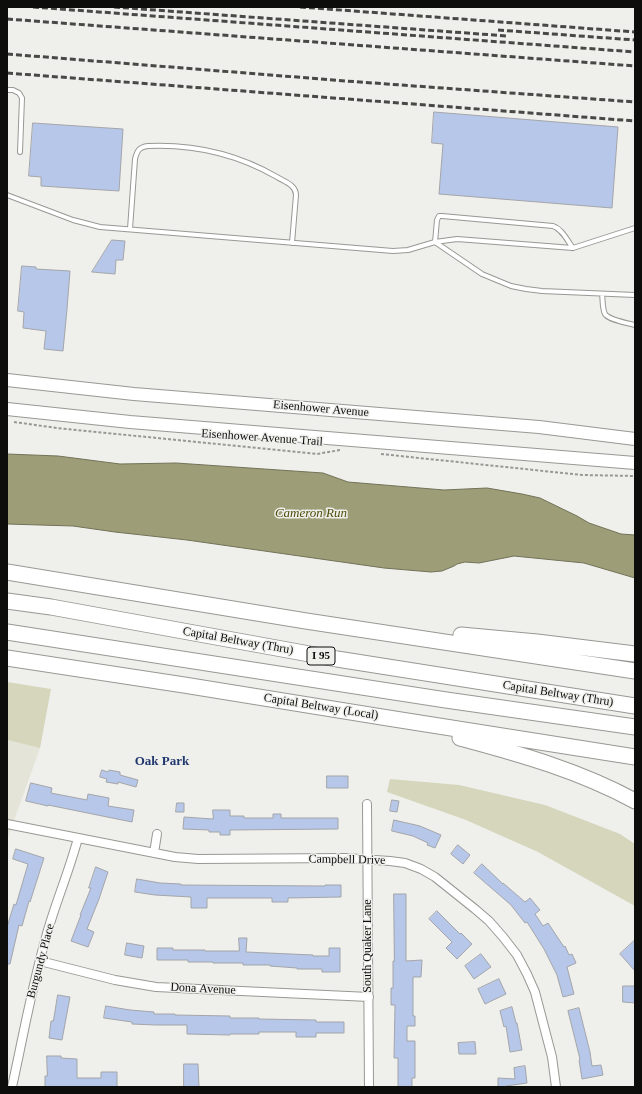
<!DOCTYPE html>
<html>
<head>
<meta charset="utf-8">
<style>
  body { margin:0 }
  #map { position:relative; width:642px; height:1094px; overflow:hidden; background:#efefeb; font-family:"Times New Roman",serif }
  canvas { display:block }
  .frame { position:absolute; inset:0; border:8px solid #0d0d0c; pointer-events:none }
</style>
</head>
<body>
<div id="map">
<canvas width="642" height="1094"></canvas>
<div class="frame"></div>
</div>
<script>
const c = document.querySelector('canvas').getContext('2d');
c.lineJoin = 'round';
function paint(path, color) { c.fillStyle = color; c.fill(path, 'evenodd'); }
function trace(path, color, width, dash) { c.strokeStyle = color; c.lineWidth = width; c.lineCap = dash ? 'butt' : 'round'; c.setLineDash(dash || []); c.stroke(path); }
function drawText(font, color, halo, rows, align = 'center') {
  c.font = font + ' "Times New Roman",serif'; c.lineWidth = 3; c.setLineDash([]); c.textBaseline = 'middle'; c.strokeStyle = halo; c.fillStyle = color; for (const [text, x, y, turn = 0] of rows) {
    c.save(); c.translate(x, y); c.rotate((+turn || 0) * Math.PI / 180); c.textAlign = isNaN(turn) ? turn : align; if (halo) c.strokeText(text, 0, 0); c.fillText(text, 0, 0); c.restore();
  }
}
paint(new Path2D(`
  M7,740L40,748L7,840Z`), '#e4e4d8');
paint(new Path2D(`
  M7,682L51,689L40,748L7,740Z
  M390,779L459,785L545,805L620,834L635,844V906L538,852L466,820L387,792Z`), '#d5d6bb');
const water = new Path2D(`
  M7,454L58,456L120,464L176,463L323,473L348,482L444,490L487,488L522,494L540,498L577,516L589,523L621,534L635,535V578L584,563L514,556L479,563L465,562L457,564L454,566L442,571L431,572L384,568L187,540L115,532L73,526L7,524Z`);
paint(water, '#9d9d78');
trace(water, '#727258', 1);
const building = new Path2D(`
  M434,112L618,127L612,208L439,194L443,144L432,143Z
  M33,123L123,129L119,191L41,186V177L29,176Z
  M112,240L125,241L123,260H116L115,274L92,272Z
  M22,266L36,267V269L70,271L67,309L63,351L44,349L46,331L23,328L24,312L18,311Z
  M102,770L108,772L109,770L120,772V775L138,780L136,787L118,782V784L106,782L107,779L100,777Z
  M327,776H348V788H327Z
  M31,783L52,788L51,793L87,800L88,794L109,798L108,806L134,810L132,822L48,805V806L26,801Z
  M392,800L399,801L397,812L390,811Z
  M177,803H184V812H176Z
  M213,810H230V816H244V818H273V814H281V818H338V829L230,830V835H220V832H209V830L183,829L184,817L213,819Z
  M394,820L420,826L441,835L435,848L427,845L428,843L413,836L392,831Z
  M458,845L470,855L463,864L451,854Z
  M16,849L44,858L30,902L29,901L22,926L19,925L10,964H7V927L14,904L16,905L28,864L13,859Z
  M482,864L503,884V883L525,902L530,898L540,910L535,914L543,926L548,923L564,947L565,946L569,955L572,954L576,963L567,967L574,994L563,997L557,975L544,949L527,922L525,923L511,905L474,873Z
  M96,867L108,872L99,899L87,929L94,932L88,947L71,941L81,915H80L91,888H89Z
  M137,879L160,883L181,884V885L325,886V885H341V897L288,898V902H272V898H207V908H191V897L155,895L135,892Z
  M394,894H406V961L422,960L421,977H413V1016H415V1026H407V1041H415V1078H412V1087H398V1058H394L395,1005H391V988H393V961H394Z
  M437,911L460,934L461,933L472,944L457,959L446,948L452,942L429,919Z
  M239,938H247L246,952L313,955V956H329V948H340V972H322V969H297V968L270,966V965H243V963H213V962H188V960H157V948H173V950H205V951H239Z
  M635,940V971L620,954Z
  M127,943L144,946L142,958L125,955Z
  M481,954L491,967L474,979L465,966Z
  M499,979L506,994L485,1004L478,989Z
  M623,986H635V1003L623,1002Z
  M58,995L70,997L62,1040L49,1038L51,1021H53Z
  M106,1006L130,1010L154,1012V1014H175V1015L230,1016V1018H259V1019L316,1020V1022H344V1033H316V1037H296V1032H259V1034H230V1035L187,1034V1025H156L132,1024V1022L104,1018Z
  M512,1007L516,1023H517L522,1050L510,1052L506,1026L504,1027L500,1011Z
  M579,1008L590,1052L592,1066L601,1065L603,1075L582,1079L579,1060L580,1059L568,1011Z
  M475,1042L476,1054H459L458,1043Z
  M47,1056H61V1058L77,1059V1078H101V1072H117V1087H45V1076H47Z
  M184,1064H198L199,1087H184Z
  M525,1066L527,1083L506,1086V1087H498V1078L515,1079L514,1068Z`);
paint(building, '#b6c7e9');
trace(building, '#a3a5a9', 1);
const service = new Path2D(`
  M7,90H13L19,93L22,98L20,152
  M7,195L73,220L100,227L393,251L408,250L435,242L457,239L573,248L635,228
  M130,229L135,159C137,151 139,147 148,146C194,144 237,154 277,177C285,182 296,185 296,195L292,243
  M573,248C567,240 562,229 553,226L442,216H439L437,220L435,242L482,274L511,286L526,289L542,291L635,295
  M602,294C603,300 602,308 605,314C609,320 627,323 635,325`);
const minor = new Path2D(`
  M367,804L369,1087
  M7,824L175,857L198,859L345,858L390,861L405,863L421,869L435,877L475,909L489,921L503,937L517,955L527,974L535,992L552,1057L556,1087
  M154,853L157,834
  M40,961L115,980L156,987L369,997
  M12,1087C23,1037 32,986 46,937C55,904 69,872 78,838`);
const secondary = new Path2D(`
  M7,380L134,394L539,427L635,439
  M7,409L130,422L635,463`);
const motorway = new Path2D(`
  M7,572L306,621L635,671
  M7,601L51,607L337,659L635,706
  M7,632L446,700L635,727
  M461,635L537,642L635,654
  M7,658L184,685L388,718L635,757
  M460,738C520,754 580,771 635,801`);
trace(service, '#989894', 6);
trace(minor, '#989894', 10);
trace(secondary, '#989894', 14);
trace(motorway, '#989894', 17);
trace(new Path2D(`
  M14,422L57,428L317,454L340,450
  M381,454L582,475L635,476`), '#979794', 2, [3, 2]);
trace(service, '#fff', 4);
trace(minor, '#fff', 8);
trace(secondary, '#fff', 12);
trace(motorway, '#fff', 15);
trace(new Path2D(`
  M33,7L635,52
  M114,7L507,36
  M300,7L635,32
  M7,19L635,66
  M498,30L635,40
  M7,54L346,81L635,102
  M7,73L635,121`), '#484846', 3, [6, 3]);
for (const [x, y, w] of [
  [321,656,28]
]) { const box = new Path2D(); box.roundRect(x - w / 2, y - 9, w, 18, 3); c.fillStyle = '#efefeb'; c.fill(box); trace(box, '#0d0d0c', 1); }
drawText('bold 11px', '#0d0d0c', null, [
  ["I 95",321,656]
]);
drawText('12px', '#0d0d0c', '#efefeb', [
  ["Eisenhower Avenue",321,409,5],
  ["Eisenhower Avenue Trail",262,438,4],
  ["Capital Beltway (Thru)",238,641,10],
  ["Capital Beltway (Thru)",558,694,9],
  ["Capital Beltway (Local)",321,707,9],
  ["Campbell Drive",347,860,1],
  ["South Quaker Lane",368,946,-90],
  ["Burgundy Place",41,961,-75],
  ["Dona Avenue",203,989,3]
]);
drawText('italic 13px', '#4d4b08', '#efefeb', [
  ["Cameron Run",311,514]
]);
drawText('bold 13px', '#21386f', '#efefeb', [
  ["Oak Park",162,762]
]);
</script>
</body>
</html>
